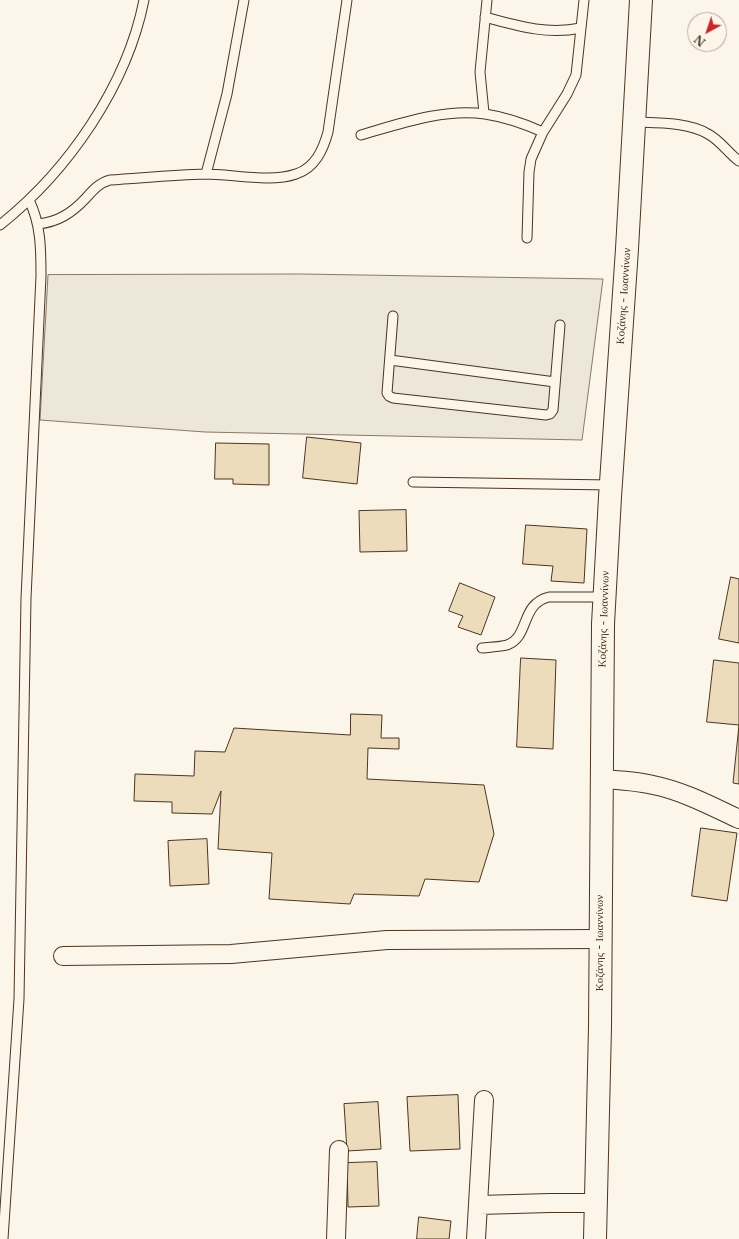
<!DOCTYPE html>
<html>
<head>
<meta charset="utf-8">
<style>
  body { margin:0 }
  #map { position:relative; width:739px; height:1239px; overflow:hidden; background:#fbf6e9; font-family:"Libre Baskerville",serif }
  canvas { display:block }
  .north { position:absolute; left:687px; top:12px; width:40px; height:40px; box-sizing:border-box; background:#fbf6e9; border:1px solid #b4a999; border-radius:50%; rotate:220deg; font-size:11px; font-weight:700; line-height:16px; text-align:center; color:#4a3520 }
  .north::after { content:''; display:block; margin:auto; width:14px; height:18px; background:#c62828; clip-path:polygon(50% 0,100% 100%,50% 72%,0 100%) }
</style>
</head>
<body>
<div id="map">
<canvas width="739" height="1239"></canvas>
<div class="north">N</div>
</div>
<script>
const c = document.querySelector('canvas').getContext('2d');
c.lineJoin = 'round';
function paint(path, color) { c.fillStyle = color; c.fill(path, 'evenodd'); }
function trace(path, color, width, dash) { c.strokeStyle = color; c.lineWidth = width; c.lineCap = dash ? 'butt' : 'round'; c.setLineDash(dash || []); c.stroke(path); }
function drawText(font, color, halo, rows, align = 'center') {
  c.font = font + ' "Libre Baskerville",serif'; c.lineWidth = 3; c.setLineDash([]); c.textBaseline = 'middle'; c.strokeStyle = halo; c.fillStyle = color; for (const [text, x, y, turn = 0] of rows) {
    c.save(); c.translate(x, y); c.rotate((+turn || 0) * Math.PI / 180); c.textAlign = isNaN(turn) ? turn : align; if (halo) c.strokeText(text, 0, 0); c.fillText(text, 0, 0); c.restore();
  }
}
const parking = new Path2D(`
  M301,274L603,279L582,440L205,432L40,420L48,275Z`);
paint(parking, '#ede7d9');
trace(parking, '#887966', 1);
const building = new Path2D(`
  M307,437L361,443L357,484L303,478Z
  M216,443L269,444V485L233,484V479H215Z
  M406,510L407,551L360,552L359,511Z
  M526,525L587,529L584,583L551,581L553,566L523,564Z
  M731,577L739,579V643L719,639Z
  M460,583L495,597L481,635L458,627L463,616L449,611Z
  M521,658L556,660L553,749L517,747Z
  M714,660L739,663V784L733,783L739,725L707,722Z
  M351,714L382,715L381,738H399V749L368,748L367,779L484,785L494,834L479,882L425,879L419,896L354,894L350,904L269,899L272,853L218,849L221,791L212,814L172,813V802L134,801L135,774L194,776L195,751L225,752L234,728L350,735Z
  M701,828L737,833L727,901L692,896Z
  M207,839L209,884L170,886L168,841Z
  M458,1095L460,1149L410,1151L407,1097Z
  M378,1102L381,1149L347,1151L344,1104Z
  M377,1162L379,1206L348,1207L347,1163Z
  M419,1217L451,1221L449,1239H417Z`);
paint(building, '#ecdcbc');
trace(building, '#4a3520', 1);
const service = new Path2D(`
  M485,17C518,26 547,35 581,28
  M484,113L480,72L487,0
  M634,122C657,123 688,122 708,134C720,140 728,153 739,161
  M361,135C399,124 444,108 485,114C505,117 525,124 543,132
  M206,174L227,94L244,0
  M38,224C58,222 72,213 86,198C93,190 99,183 110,180C142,178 173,175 205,174C232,174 271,183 296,174C315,168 323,150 328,132L347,0
  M0,225C68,171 127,86 144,0
  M527,238L529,172L531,159L543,132L567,94L576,75L584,0
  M393,316L387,393L389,396L393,398L546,415L550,414L553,410L560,325
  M390,360L555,382
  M413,482L611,485
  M482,648C490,647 499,647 507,645C530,637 520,604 549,597H604
  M3,1239L19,999L26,598L41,276C41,250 41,224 29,200`);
const minor = new Path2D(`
  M601,779C619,780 636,781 653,785C683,791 711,806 739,819
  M63,956L231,954L387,940L599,939
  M479,1205L550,1203H597
  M336,1239L339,1150
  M476,1239L484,1100`);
const trunk = new Path2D(`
  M595,1239L600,1027L603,624L610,497L627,249L641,0`);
trace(service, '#4a3520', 11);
trace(minor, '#4a3520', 20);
trace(trunk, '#4a3520', 24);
trace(service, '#fbf6e9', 9);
trace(minor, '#fbf6e9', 18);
trace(trunk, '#fbf6e9', 22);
drawText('11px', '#4a3520', '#fbf6e9', [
  ["Κοζάνης - Ιωαννίνων",624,296,-86],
  ["Κοζάνης - Ιωαννίνων",604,619,-88],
  ["Κοζάνης - Ιωαννίνων",600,943,-90]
]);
</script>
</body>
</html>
